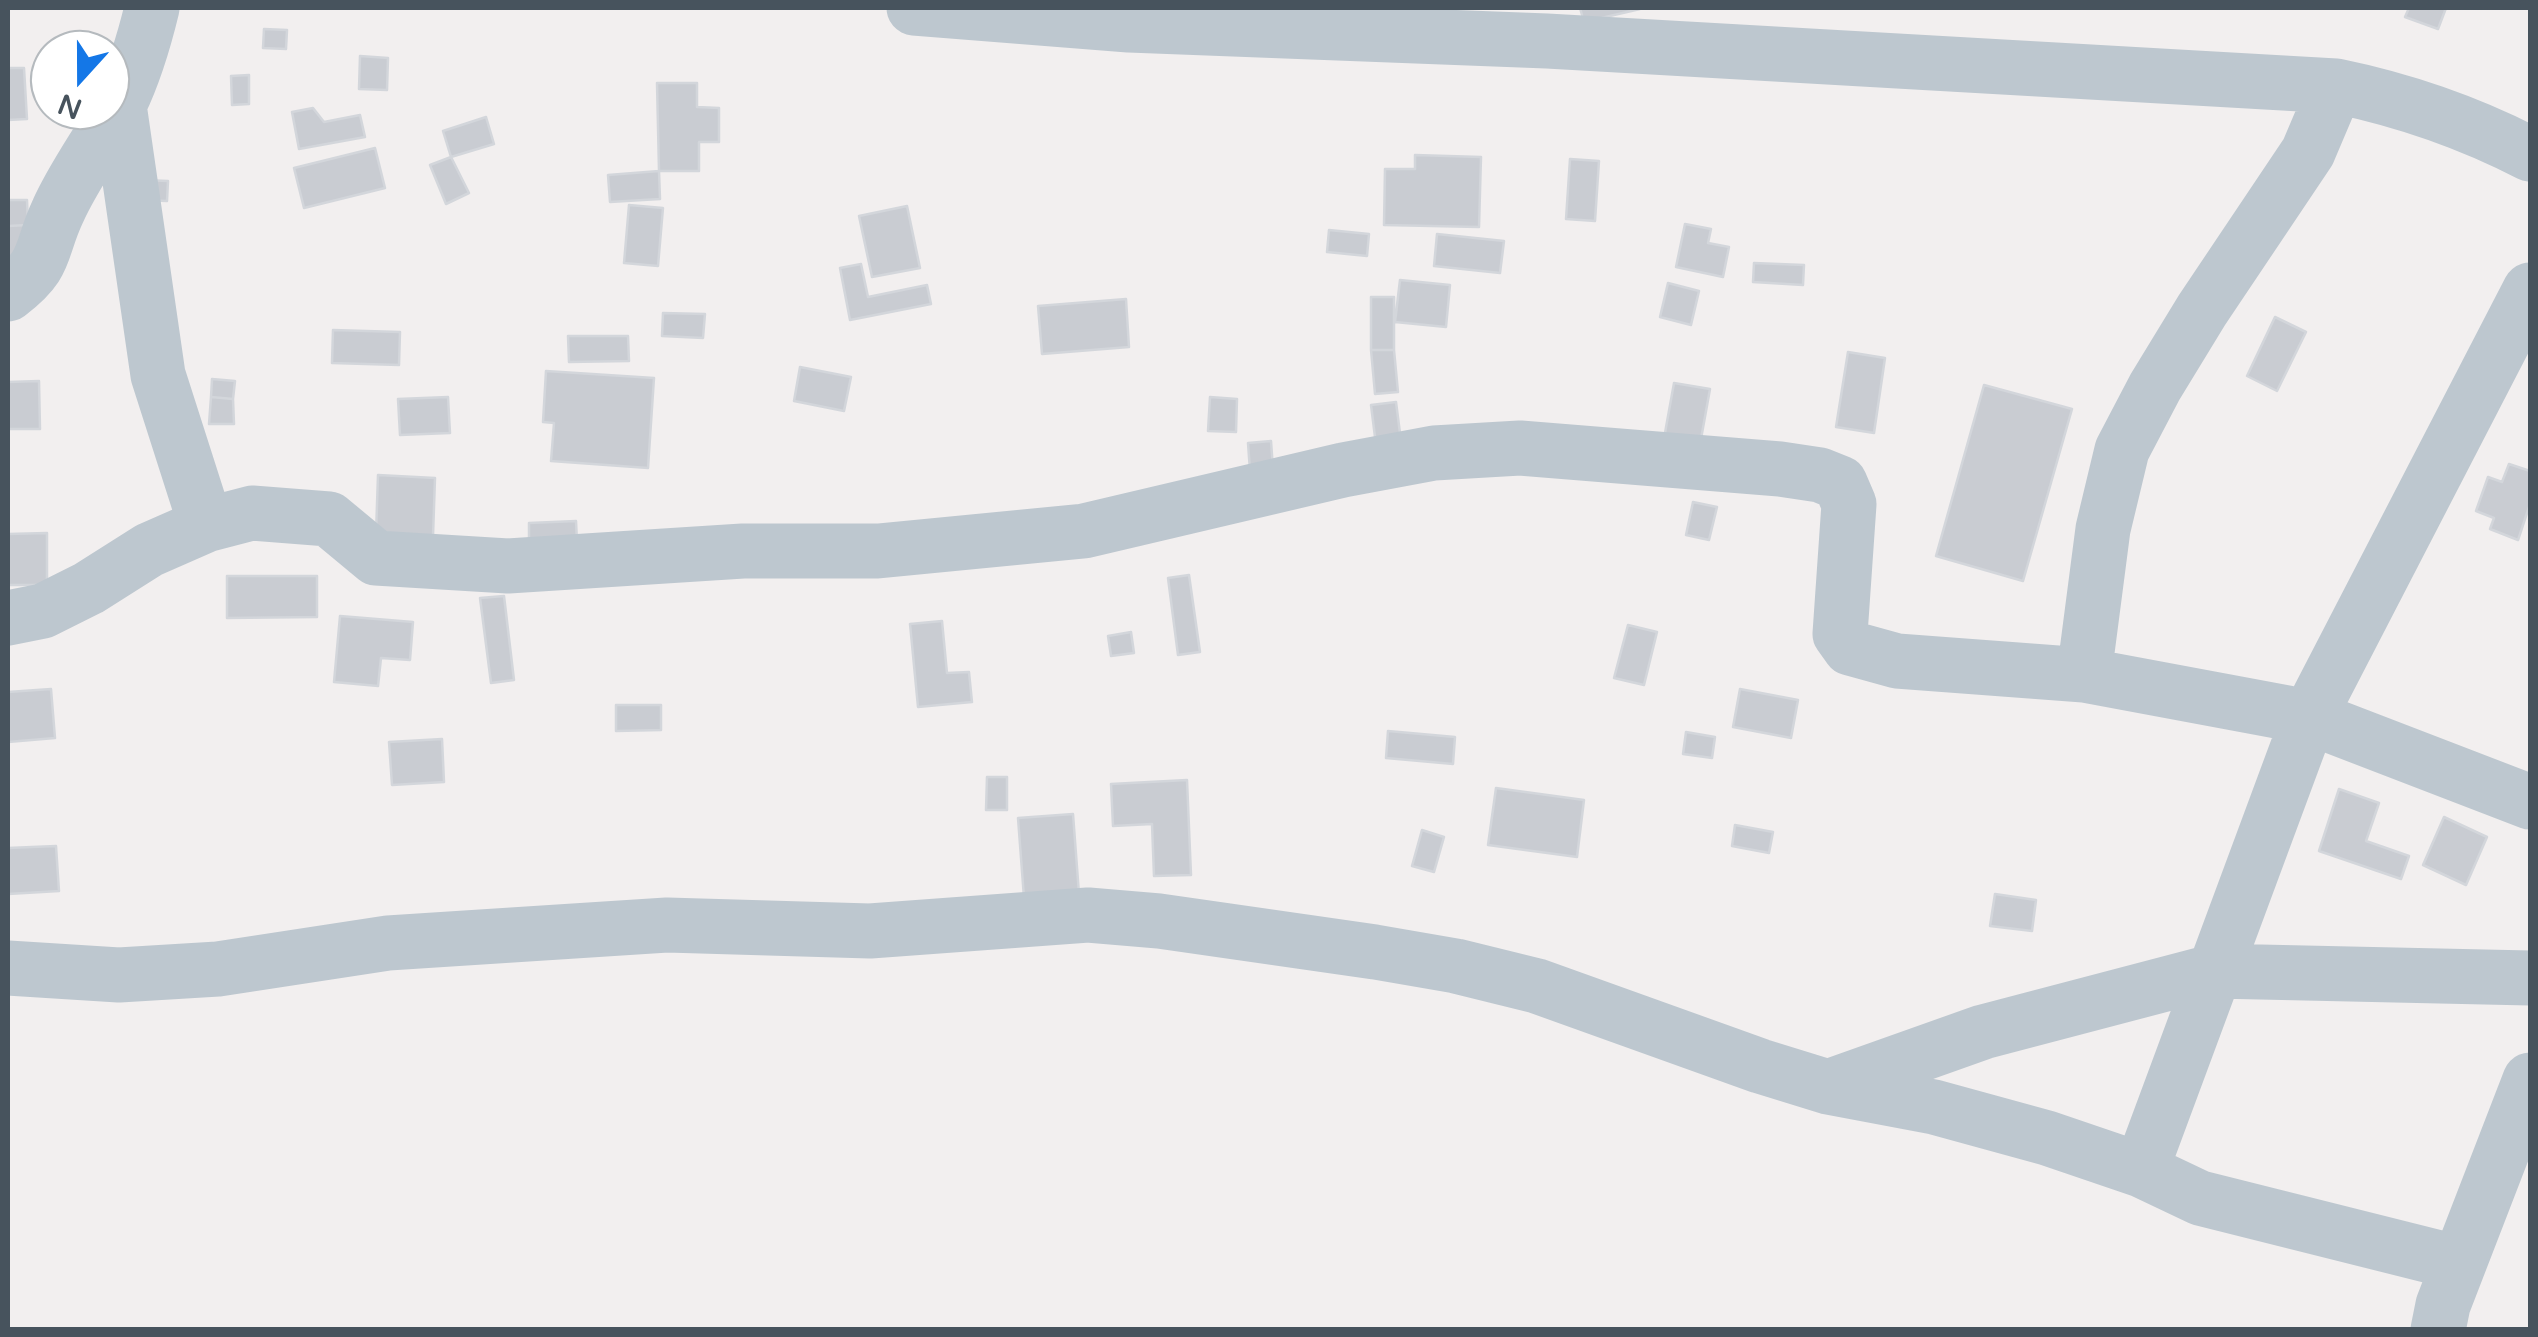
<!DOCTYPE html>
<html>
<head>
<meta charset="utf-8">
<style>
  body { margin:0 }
  #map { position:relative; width:2538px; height:1337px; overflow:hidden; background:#f2efef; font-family:"Varela Round",sans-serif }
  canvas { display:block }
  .frame { position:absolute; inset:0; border:10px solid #47535d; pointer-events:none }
  .north { position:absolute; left:30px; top:30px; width:100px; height:100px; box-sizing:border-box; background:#fff; border:2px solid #b5babe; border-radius:50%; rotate:201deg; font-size:28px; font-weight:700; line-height:40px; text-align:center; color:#47535d }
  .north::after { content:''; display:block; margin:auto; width:35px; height:45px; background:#1477e7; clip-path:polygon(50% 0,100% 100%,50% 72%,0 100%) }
</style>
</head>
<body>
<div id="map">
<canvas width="2538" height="1337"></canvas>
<div class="frame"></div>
<div class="north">N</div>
</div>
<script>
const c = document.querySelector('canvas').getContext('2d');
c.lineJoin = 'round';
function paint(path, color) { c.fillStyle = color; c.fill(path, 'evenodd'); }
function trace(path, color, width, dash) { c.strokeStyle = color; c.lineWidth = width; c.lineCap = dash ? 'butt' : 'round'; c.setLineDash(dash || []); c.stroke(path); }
const building = new Path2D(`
  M1580,8H1640V9L1584,22Z
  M2409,8H2446L2438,29L2405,17Z
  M264,29L287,30L286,49L263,48Z
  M360,56L388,58L387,90L359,89Z
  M8,68H24L27,119L8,120Z
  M249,75V104L232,105L231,76Z
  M657,83H697V107L719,108V142H699V171H659Z
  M313,108L324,122L360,115L365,137L299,149L292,112Z
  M486,117L494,144L451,157L443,131Z
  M375,148L385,188L304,208L294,168Z
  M1415,155L1481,157L1479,227L1384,225L1385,169H1415Z
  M451,157L469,193L446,204L430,165Z
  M1570,159L1599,161L1595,221L1566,219Z
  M659,171L660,199L610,202L608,175Z
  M144,180L168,181L167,201L143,200Z
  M8,200H27L28,225L8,226Z
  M629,205L663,208L658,266L624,263Z
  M907,206L920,268L872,277L859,216Z
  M1685,224L1711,229L1708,243L1729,247L1723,277L1676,267Z
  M28,225L30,258L8,259V226Z
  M1329,230L1369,234L1367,256L1327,252Z
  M1437,234L1504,241L1500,273L1434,266Z
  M1754,263L1804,265L1803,285L1753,282Z
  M861,264L868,297L927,285L931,304L850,320L840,268Z
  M1400,280L1450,285L1446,327L1395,322Z
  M1668,283L1699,291L1691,325L1660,317Z
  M1371,297H1394V350H1371Z
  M1126,299L1129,347L1042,354L1038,306Z
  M663,313L705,314L703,338L662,336Z
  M2275,317L2306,332L2277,391L2247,376Z
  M333,330L400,332L399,365L332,363Z
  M568,336H628L629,361L569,362Z
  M1371,350H1394L1398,392L1375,394Z
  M1848,352L1885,358L1874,433L1836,427Z
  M800,367L851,377L844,411L794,401Z
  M546,371L654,378L648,468L551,461L554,423L543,422Z
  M212,379L235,381L233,399L211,397Z
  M39,381L40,429H8V382Z
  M1674,383L1710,389L1699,450L1663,444Z
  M1984,385L2072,409L2023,581L1936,556Z
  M211,397L233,399L234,424H209Z
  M448,397L450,433L400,435L398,399Z
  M1210,397L1237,399L1236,432L1208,431Z
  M1396,402L1401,441L1376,445L1371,405Z
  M1271,441L1273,469L1250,471L1248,443Z
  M2509,464L2530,471V504L2518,540L2490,529L2494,518L2476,511L2488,477L2502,482Z
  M378,475L435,478L433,536L376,534Z
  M1693,502L1717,507L1709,540L1686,535Z
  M576,521L577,542L529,543V523Z
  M47,533V585H8V534Z
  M1189,575L1200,652L1178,655L1168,578Z
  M227,576H317V617L227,618Z
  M504,596L514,680L491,683L480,598Z
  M340,616L413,622L410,660L381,658L378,686L334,682Z
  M942,621L947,673L969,672L972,702L918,707L910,624Z
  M1628,625L1657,632L1644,685L1614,678Z
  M1131,632L1134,653L1111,656L1108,636Z
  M51,689L55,738L8,742V692Z
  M1740,689L1798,700L1791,738L1733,727Z
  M616,705H661V730L616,731Z
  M1388,731L1455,737L1453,764L1386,758Z
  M1686,732L1715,737L1712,758L1683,754Z
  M442,739L444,782L392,785L389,742Z
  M987,777H1007V810H986Z
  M1187,780L1191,875L1154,876L1152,824L1113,826L1111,784Z
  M1496,788L1584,800L1577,857L1488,845Z
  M2339,789L2379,803L2366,841L2409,856L2401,879L2319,851Z
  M1073,814L1079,894L1024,898L1018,818Z
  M2444,817L2487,837L2466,885L2423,865Z
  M1735,825L1773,832L1769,853L1732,846Z
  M1422,830L1444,837L1434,872L1412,866Z
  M56,846L59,891L8,894V848Z
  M1995,894L2036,900L2032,931L1990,926Z`);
paint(building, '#c9ccd2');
trace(building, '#d3d6db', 2.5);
trace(new Path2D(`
  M914,8L1129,25L1547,41L2336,86C2404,100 2468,122 2530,154
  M119,105L158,375L206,525
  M8,294C49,263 39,251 58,211C75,173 101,140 120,103C135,72 144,41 152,8
  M8,618L43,611L89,588L149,550L206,525L252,513L329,519L376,558L508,566L743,551H878L1084,531L1343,470L1434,453L1520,448L1780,469L1820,475L1840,483L1849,504L1840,634L1850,648L1897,661L2084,675L2309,717L2530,802
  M2084,675L2103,529L2122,450L2155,387L2202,310L2308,152L2336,86
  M8,968L119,975L218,969L388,943L667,925L870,931L1088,915L1159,921L1375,952L1456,966L1537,986L1760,1066L1828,1087L1934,1107L2047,1138L2141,1170L2200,1198L2459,1263
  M1831,1086L1983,1032L2215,971L2530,978
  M2141,1170L2309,717L2530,290
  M2438,1330L2443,1305L2530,1080`), '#bdc7cf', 55);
</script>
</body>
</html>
